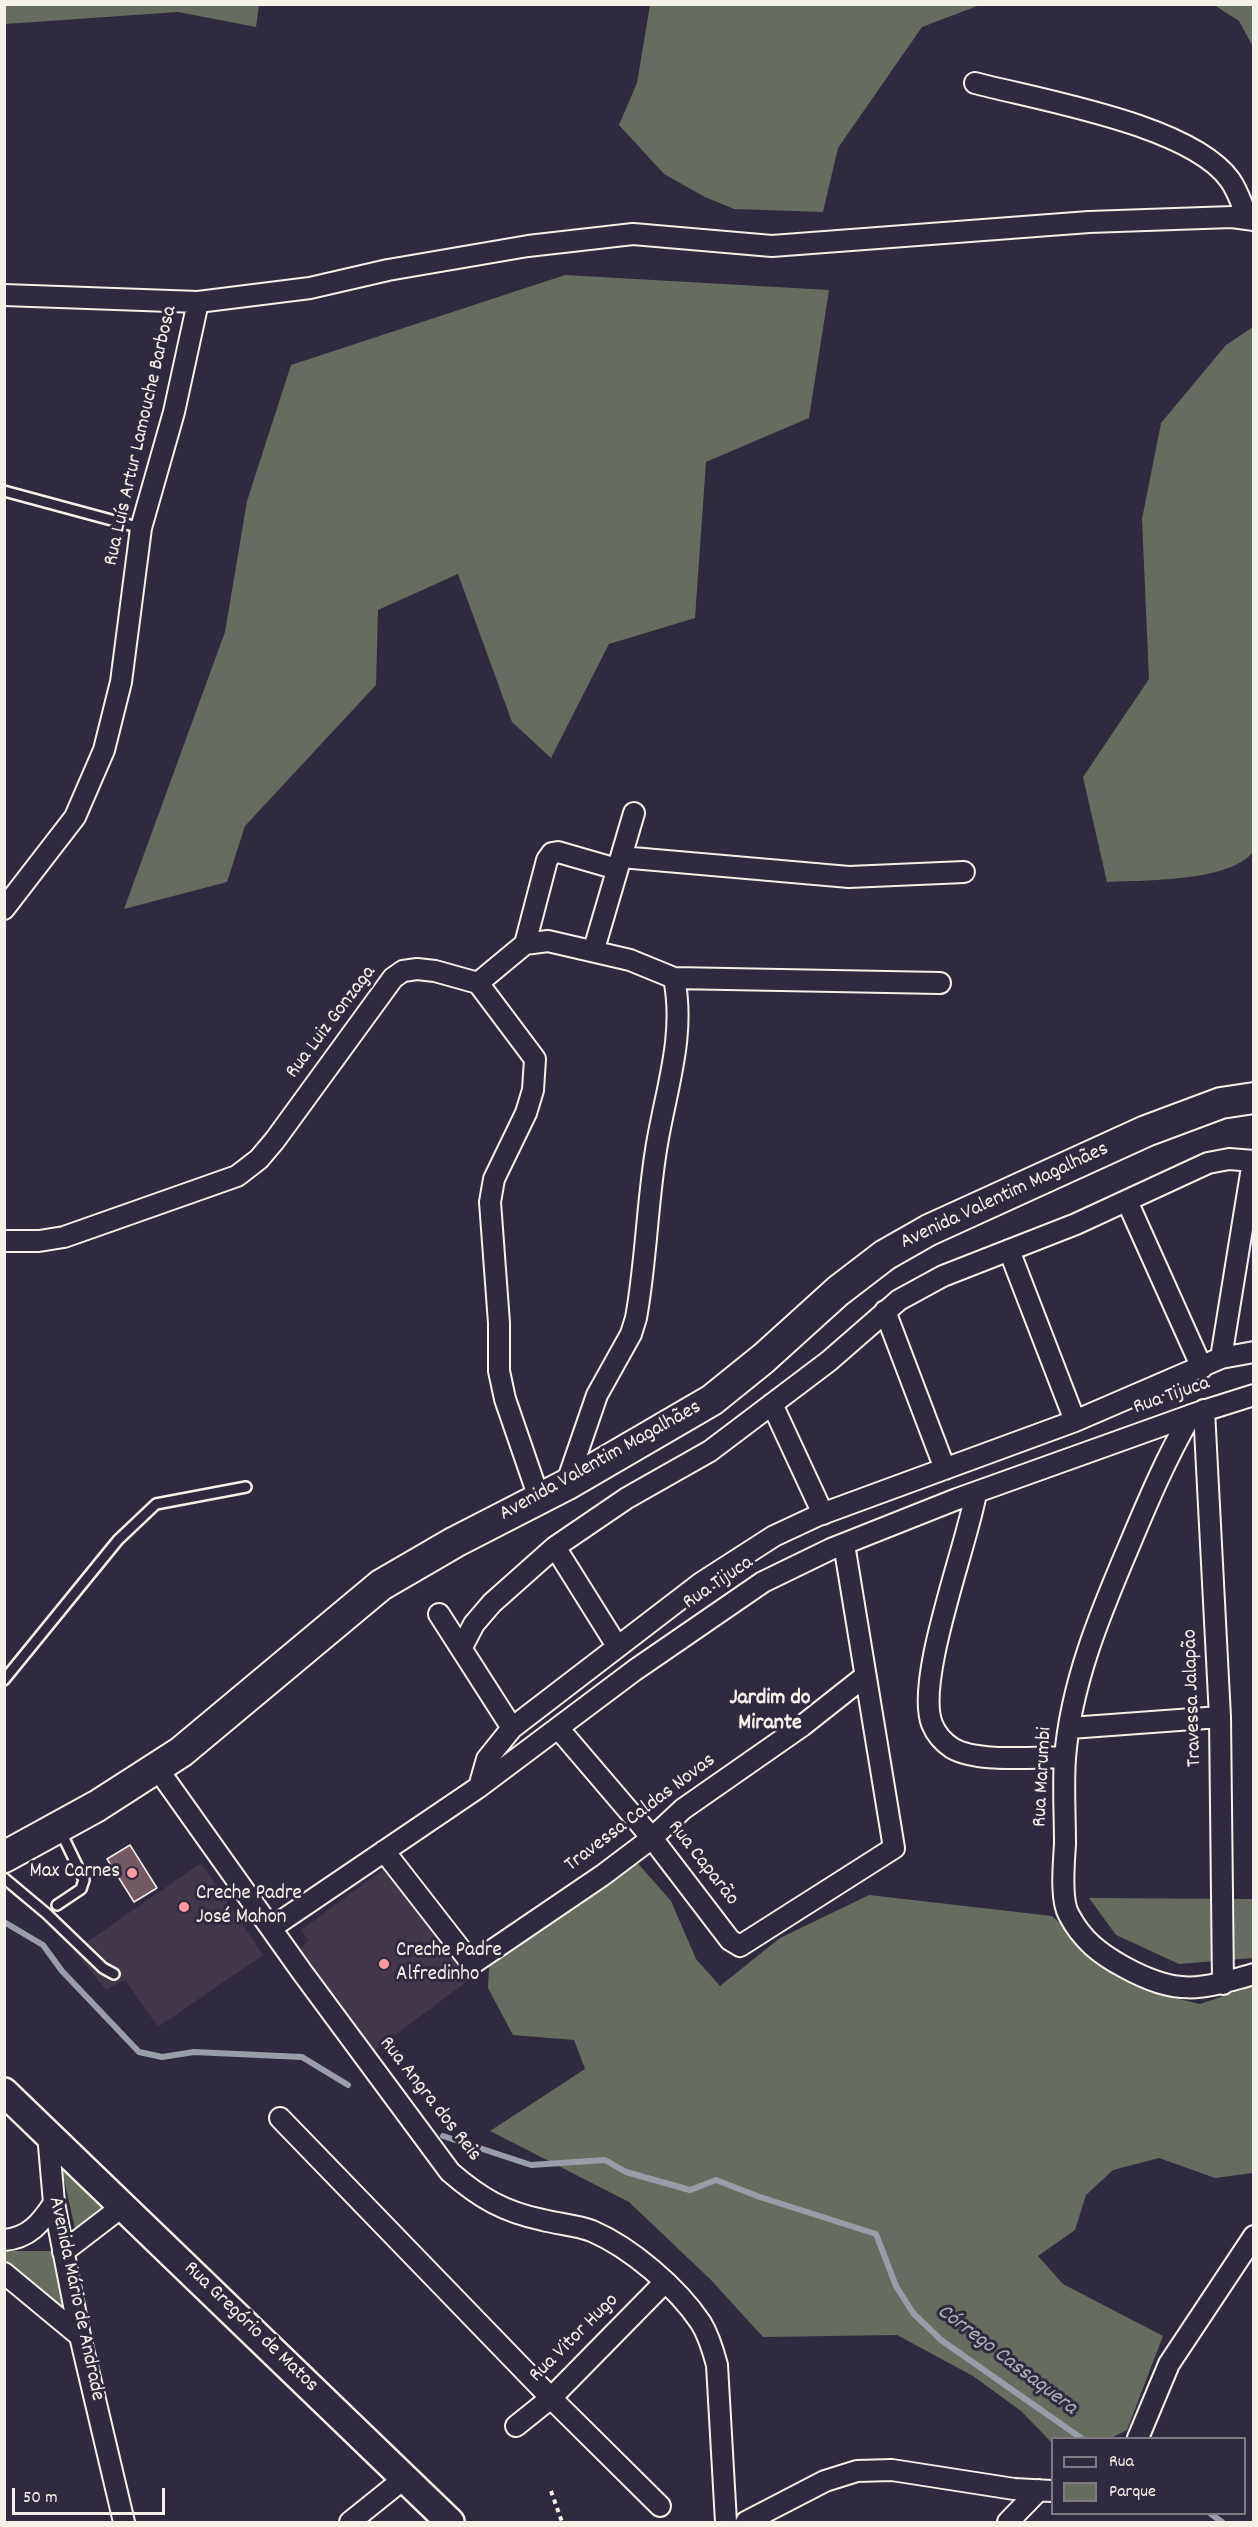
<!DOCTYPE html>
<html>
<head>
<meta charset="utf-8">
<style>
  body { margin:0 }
  #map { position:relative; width:1258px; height:2527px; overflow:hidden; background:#2f2a3d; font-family:Dekko,sans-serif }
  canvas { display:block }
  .frame { position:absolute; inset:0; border:6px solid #f4f1e8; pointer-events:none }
  .legend { position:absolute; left:1051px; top:2437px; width:195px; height:78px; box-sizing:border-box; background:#2f2a3d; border:2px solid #7e7a81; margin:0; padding:8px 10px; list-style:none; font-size:18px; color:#f4f1e8 }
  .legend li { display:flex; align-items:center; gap:12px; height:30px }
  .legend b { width:30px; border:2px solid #7e7a81 }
  .scale { position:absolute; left:12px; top:2488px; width:153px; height:27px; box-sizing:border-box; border:3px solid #f4f1e8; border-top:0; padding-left:8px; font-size:18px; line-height:21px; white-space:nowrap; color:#f4f1e8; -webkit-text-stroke:4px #2f2a3d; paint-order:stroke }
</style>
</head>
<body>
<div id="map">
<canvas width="1258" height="2527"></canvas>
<div class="frame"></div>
<ul class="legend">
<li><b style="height:8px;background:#2f2a3d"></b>Rua</li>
<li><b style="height:16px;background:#666c5f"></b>Parque</li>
</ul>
<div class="scale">50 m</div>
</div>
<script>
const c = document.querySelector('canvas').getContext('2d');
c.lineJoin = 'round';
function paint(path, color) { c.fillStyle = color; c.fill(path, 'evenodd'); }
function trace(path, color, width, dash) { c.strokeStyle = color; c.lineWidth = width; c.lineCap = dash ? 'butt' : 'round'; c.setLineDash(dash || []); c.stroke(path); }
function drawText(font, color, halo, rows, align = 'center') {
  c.font = font + ' Dekko,sans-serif'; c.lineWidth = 6; c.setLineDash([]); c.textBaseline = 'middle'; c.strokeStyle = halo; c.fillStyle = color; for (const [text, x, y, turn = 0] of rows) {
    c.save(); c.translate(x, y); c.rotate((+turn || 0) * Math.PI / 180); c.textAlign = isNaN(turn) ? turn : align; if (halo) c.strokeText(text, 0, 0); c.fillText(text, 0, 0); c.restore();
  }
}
paint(new Path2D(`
  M201,1863L263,1955L158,2027L125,1980L106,1990L74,1951Z
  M385,1868L469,1980L375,2050L300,1949L309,1941L301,1930Z`), '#433849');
paint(new Path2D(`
  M5,4H259V5L256,27L178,12L5,24Z
  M650,5V4L980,5L922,27L838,148L823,212L734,209L705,197L664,174L619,125L637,83Z
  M1214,5H1253V47L1239,21Z
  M565,275L829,290L809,418L706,462L695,618L609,644L551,758L512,722L458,574L378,610L376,685L245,826L227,882L124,909L225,632L247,501L291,365Z
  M1253,327V852C1230,882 1143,880 1107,882L1083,777L1149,679L1142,519L1161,423L1226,345Z
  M635,1860L671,1901L696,1959L720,1986L780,1938L869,1895L1052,1916L1116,1974L1149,1992L1200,2004L1253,1986V2173L1215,2178L1159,2158L1113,2170L1086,2195L1075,2230L1038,2256L1063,2284L1163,2336L1127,2430L1111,2438H1052V2443L1021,2411L973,2376L897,2335L763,2337L711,2280L629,2202L490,2131L585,2069L574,2040L513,2035L488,1988L489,1967Z
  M1089,1898L1253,1899V1958L1179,1964L1116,1935Z
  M61,2166L104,2210L76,2233Z
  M5,2251H52L72,2322L5,2262Z`), '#666c5f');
trace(new Path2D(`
  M4,1922L43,1945L62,1971L139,2052L162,2057L194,2052L302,2057L348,2085
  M443,2136L531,2165L605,2160L626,2172L690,2190L716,2180L760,2197L876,2234L896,2286L913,2313L941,2340L1081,2438
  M1211,2514L1222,2522`), '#989da8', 6);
const building = new Path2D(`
  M130,1845L157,1888L134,1902L107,1859Z`);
paint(building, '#735a65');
trace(building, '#f4f1e8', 1.5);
const lane = new Path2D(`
  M4,491L141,528
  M4,1680L118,1540L156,1504L246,1487
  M4,1878L47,1914L103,1968L114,1974
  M57,1905L81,1889L84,1880L60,1830`);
const street = new Path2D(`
  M975,83C1040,100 1191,125 1230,180C1238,191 1242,205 1247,217
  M4,295L198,302L310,288L388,270L528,246L633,234L772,246L1089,222L1232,217L1254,220
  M621,857L849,877L964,872
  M4,909L75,817L104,750L121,682L141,528L174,412L198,302
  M525,944L547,860L552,853L558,852L617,869
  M594,949L634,813
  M478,983L525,944L548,941L630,960L674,978L940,983
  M1127,1201L1202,1368
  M4,1241H39L64,1237L237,1176L259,1159L275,1140L393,978L403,971L417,969L435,971L478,983L535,1059L533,1090L526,1113L494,1179L490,1202L499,1323V1371L505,1399L539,1498
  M1009,1250L1075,1421
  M885,1311L945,1469
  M1221,1358L1253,1161
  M772,1404L823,1514
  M1204,1410L1220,1717L1223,1984
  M1191,1415C1166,1458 1148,1501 1129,1546C1100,1614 1071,1683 1065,1758C1063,1786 1065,1815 1065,1844C1064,1862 1060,1900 1069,1915C1082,1940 1100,1954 1124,1967C1177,1996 1199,1990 1254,1974
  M566,1485L597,1395L631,1334L636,1318C646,1263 647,1206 656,1150C665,1092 686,1037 674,978
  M976,1493C967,1545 915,1680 932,1724C936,1734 943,1742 952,1748C977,1763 1035,1757 1065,1757
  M555,1547L617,1646
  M439,1614L512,1728
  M462,1647L474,1624L492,1603L555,1547L627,1498L710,1451L829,1361L899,1300L943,1276L1076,1224L1208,1163L1229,1159L1254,1161
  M558,1728L652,1838L730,1940L740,1946L894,1848L844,1544
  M1070,1728L1220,1717
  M157,1768L302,1972L450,2172C480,2198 504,2212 543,2220C558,2224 577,2225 592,2231C631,2248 677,2287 701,2323C709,2336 713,2350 717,2365L726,2522
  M479,1787L487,1759L512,1728L701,1583L774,1536L819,1515L1075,1421L1221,1358L1254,1352
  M384,1851L472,1964L603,1875L652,1838L683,1809L802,1726L864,1677
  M271,1928L479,1787L635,1670L763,1582L831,1549L957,1499L1200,1412L1254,1395
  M280,2118L551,2398L660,2506
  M48,2134L54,2203L80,2336L124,2522
  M4,2240C29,2238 41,2223 54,2203
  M63,2252L123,2206
  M4,2273L80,2336
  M516,2426L551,2398L664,2283
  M1138,2438L1169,2364L1254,2236
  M350,2522L406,2477
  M746,2522L825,2481L857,2471L892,2470L1014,2489L1052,2491
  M1008,2522L1039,2490`);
const secondary = new Path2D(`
  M4,2092L450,2522`);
const primary = new Path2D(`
  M4,1857L97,1806L181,1752L381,1585L455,1542L566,1485L712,1400L764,1358L838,1291L885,1255L929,1230L1146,1131L1221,1103L1254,1098`);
trace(lane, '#f4f1e8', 14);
trace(street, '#f4f1e8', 24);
trace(secondary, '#f4f1e8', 32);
trace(primary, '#f4f1e8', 34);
trace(new Path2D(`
  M551,2491L562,2522`), '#f4f1e8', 4, [4.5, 4.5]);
trace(lane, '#2f2a3d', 9);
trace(street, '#2f2a3d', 20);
trace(secondary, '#2f2a3d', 27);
trace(primary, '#2f2a3d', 30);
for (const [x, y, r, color] of [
  [132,1873,6,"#ff9aa2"],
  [184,1907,6,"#ff9aa2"],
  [384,1964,6,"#ff9aa2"]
]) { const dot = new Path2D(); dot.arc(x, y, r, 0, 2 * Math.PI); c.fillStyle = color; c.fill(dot); trace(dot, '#2f2a3d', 2); }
drawText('21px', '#f4f1e8', '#2f2a3d', [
  ["Rua Luís Artur Lamouche Barbosa",142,436,-77],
  ["Rua Luiz Gonzaga",332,1023,-53],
  ["Avenida Valentim Magalhães",1005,1197,-25],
  ["Rua Tijuca",1172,1397,-19],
  ["Avenida Valentim Magalhães",601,1462,-29],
  ["Rua Tijuca",719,1584,-34],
  ["Travessa Jalapão",1194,1698,-92],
  ["Rua Marumbi",1044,1777,-87],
  ["Travessa Caldas Novas",641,1814,-37],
  ["Rua Caparão",702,1864,52],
  ["Rua Angra dos Reis",429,2100,52],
  ["Avenida Mário de Andrade",75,2299,78],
  ["Rua Gregório de Matos",250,2328,44],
  ["Rua Vitor Hugo",575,2339,-45]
]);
drawText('21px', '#f4f1e8', '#2f2a3d', [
  ["Max Carnes",120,1873,"right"],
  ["Creche Padre",196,1895],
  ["José Mahon",196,1919],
  ["Creche Padre",396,1952],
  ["Alfredinho",396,1976]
], 'left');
drawText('bold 22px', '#f4f1e8', '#2f2a3d', [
  ["Jardim do",770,1700],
  ["Mirante",770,1725]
]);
drawText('italic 22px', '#afb2b8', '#2f2a3d', [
  ["Córrego Cassaquera",1006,2361,37]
]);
</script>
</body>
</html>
